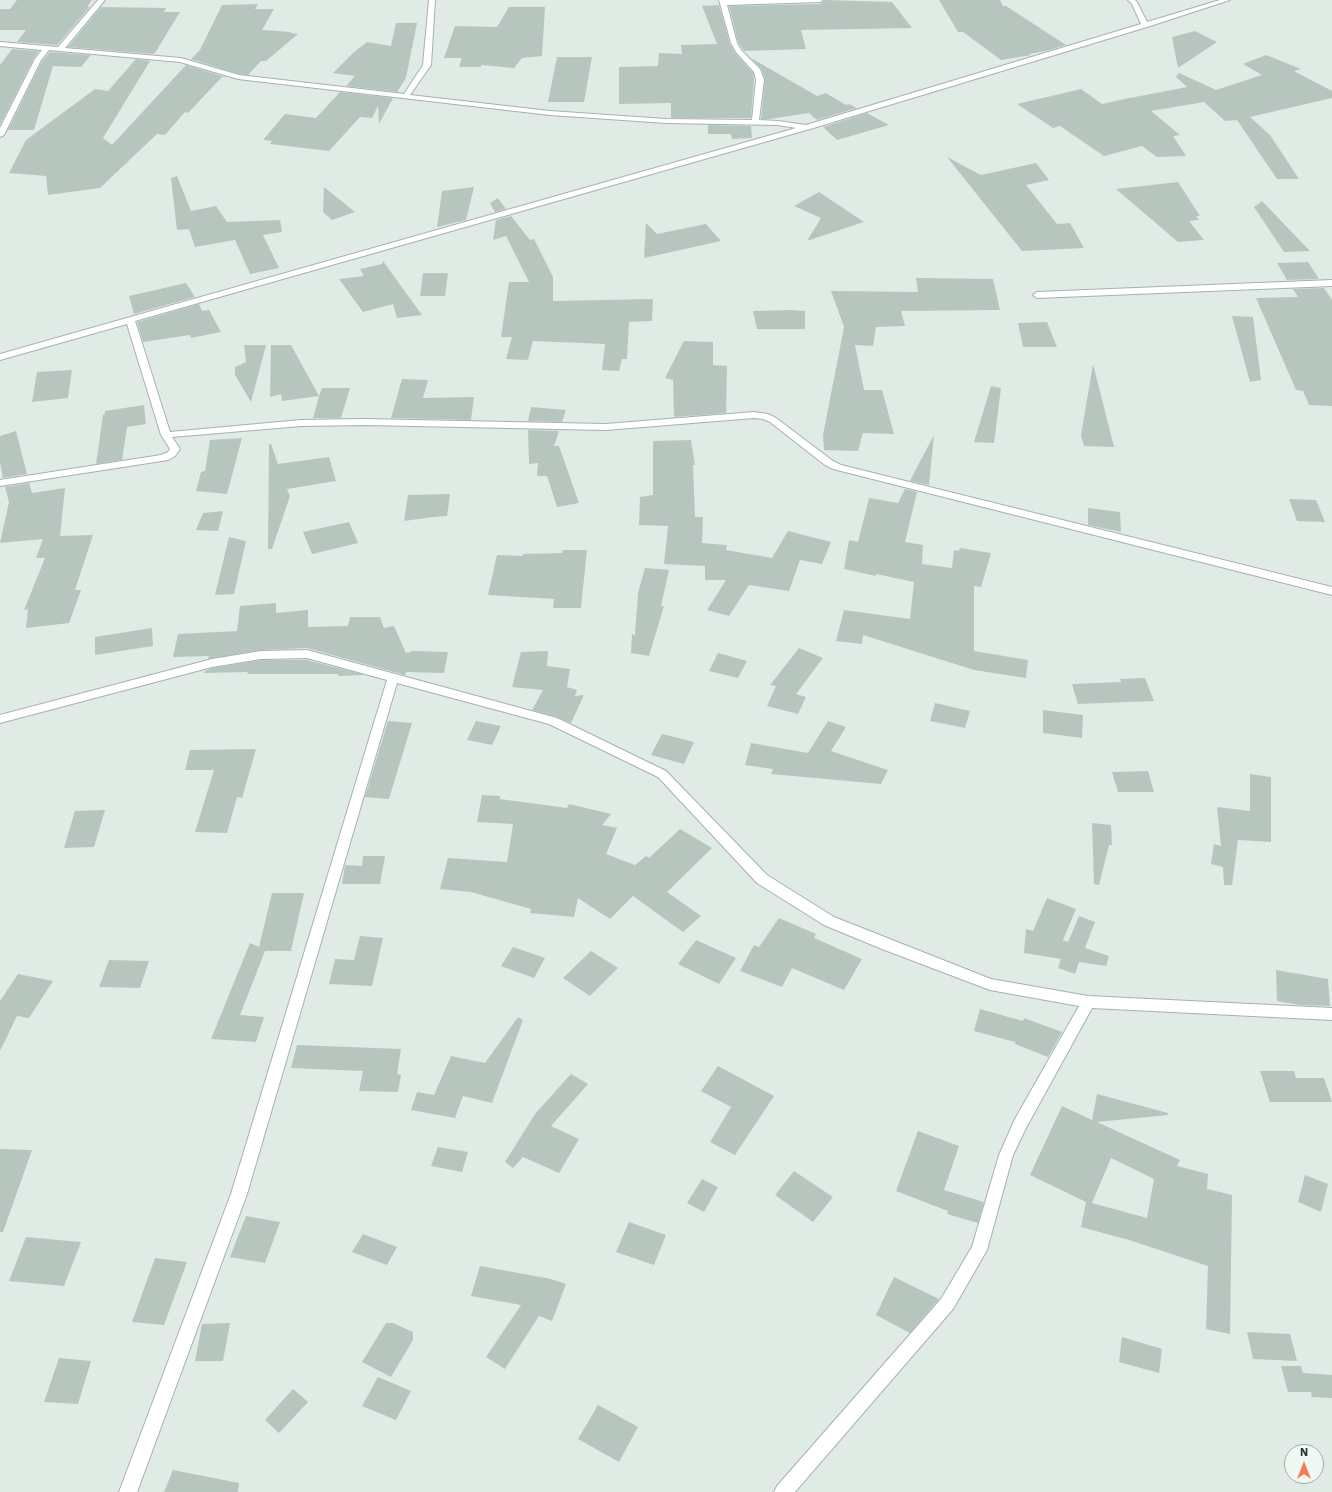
<!DOCTYPE html>
<html>
<head>
<meta charset="utf-8">
<style>
  body { margin:0 }
  #map { position:relative; width:1332px; height:1492px; overflow:hidden; background:#e0ebe6; font-family:"Work Sans",sans-serif }
  canvas { display:block }
  .north { position:absolute; left:1284px; top:1444px; width:40px; height:40px; box-sizing:border-box; background:#f1f8f4; border:1px solid #9eada7; border-radius:50%; rotate:0deg; font-size:11px; font-weight:700; line-height:16px; text-align:center; color:#213c34 }
  .north::after { content:''; display:block; margin:auto; width:14px; height:18px; background:#f27c57; clip-path:polygon(50% 0,100% 100%,50% 72%,0 100%) }
</style>
</head>
<body>
<div id="map">
<canvas width="1332" height="1492"></canvas>
<div class="north">N</div>
</div>
<script>
const c = document.querySelector('canvas').getContext('2d');
c.lineJoin = 'round';
function paint(path, color) { c.fillStyle = color; c.fill(path, 'evenodd'); }
function trace(path, color, width, dash) { c.strokeStyle = color; c.lineWidth = width; c.lineCap = dash ? 'butt' : 'round'; c.setLineDash(dash || []); c.stroke(path); }
paint(new Path2D(`
  M17,0H92L87,7H90L57,45L17,42L26,30H0V9H10Z
  M824,0L892,2L912,28L801,30L806,49L744,51L738,42L729,6L820,4Z
  M939,0H1000L1003,6H1006L1066,45L1046,51L1029,54L1031,55L1001,60L963,32H958Z
  M258,4L255,9H274L262,30L291,32L290,33L298,34L266,61H261L248,75L239,74L191,59L200,50L222,5Z
  M719,5L730,44L735,53L753,73L754,80L751,118H671V103L619,104V67L658,66L659,53L682,54L681,45L717,44L702,6Z
  M101,7L166,8L164,12H180L155,53H153L154,54L68,47Z
  M509,7H545L542,56L522,58L514,68L481,65V67H459L462,58H444L455,26L497,27Z
  M396,23H417L406,78L397,92L346,86L355,76L333,73L354,52L367,42L391,46Z
  M1195,31L1217,42L1178,68L1172,37Z
  M12,49L39,51L34,58L0,125V65Z
  M50,52L91,55L81,67L53,66L34,130H8L42,61Z
  M1266,55L1301,69L1294,71L1332,91V98L1250,117L1270,135L1299,179H1277L1237,120L1225,121L1204,102L1151,111L1180,135L1173,136L1186,156L1157,157L1142,146L1104,156L1060,126L1053,128L1017,104L1081,89L1102,104L1134,97L1135,98V97L1187,87L1176,77L1179,73L1216,90L1262,75L1243,64Z
  M557,57H592L584,102H548Z
  M751,58L817,96L826,93L846,105L849,104L857,108L817,120L809,113L770,119H761L765,79L761,68Z
  M136,59L150,61L103,138L112,145L186,65L228,78L222,77L188,113L185,112L165,135L157,134L100,188L48,195L46,176L9,173L26,140L95,89L108,91Z
  M340,92L393,98L379,124L378,106L372,118L360,117L329,151L270,144L272,141L263,140L285,114L316,118Z
  M867,113L889,125L837,140L823,127Z
  M708,125L751,126L752,138L732,139L731,134H708Z
  M947,157L981,175L1036,163L1049,180L1026,185L1057,224L1070,223L1084,248L1022,251Z
  M177,176L191,211L216,206L227,222L280,220L282,232L263,235L279,268L250,274L235,240L195,247L189,229L177,230L171,178Z
  M1178,182L1200,216H1196L1199,220L1189,221L1204,240L1178,242L1116,189Z
  M324,187L355,212L332,220L323,212Z
  M474,187L466,220L437,227L442,191Z
  M819,192L864,222L807,241L821,218L794,206Z
  M498,198L506,209L495,212L490,203Z
  M1262,201L1310,251L1284,252L1254,207Z
  M511,216L530,240L534,239L553,277V301L653,299L652,321L629,322L627,359H622L619,371L602,370L605,344L533,341L528,360L506,359L512,337H501L509,282H529L506,236L493,240L496,220Z
  M646,223L657,234L706,224L721,241L644,258Z
  M383,261L422,315L397,318L393,304L363,312L339,279L364,276L360,269L382,264Z
  M1308,262L1319,279L1287,280L1277,263Z
  M423,273H448L445,296H420Z
  M916,278L993,279L1000,310L901,311L905,326L876,327L873,346L855,345L864,390H882L894,434L863,433L858,451L824,450L823,435L844,327L831,291L918,292Z
  M186,283L195,297L134,314L129,296Z
  M1324,288L1332,300V406L1309,405L1303,391L1296,390L1256,298L1298,297L1293,289Z
  M199,304L202,311L209,310L221,332L191,338L190,335L143,342L137,322Z
  M791,310L805,311V329H757L753,311Z
  M1232,316L1253,317L1261,380L1250,382Z
  M1047,322L1057,347H1023L1018,323Z
  M684,341L713,342V365L727,366L726,413L674,417L673,380L665,378Z
  M244,345H266L251,402L235,375V367L246,362Z
  M271,345H291L319,396L322,388H350L341,418H313L319,396L282,401L281,394L270,397Z
  M1093,364L1114,447L1084,446L1081,435Z
  M72,370L68,398L32,402L37,372Z
  M402,379L428,380L423,398L474,397L471,420L391,418Z
  M991,386L1001,388L994,443L974,442Z
  M144,405L146,424L127,427L122,460L96,464L103,415L105,414V411Z
  M531,407L566,410L562,422L528,421Z
  M528,430L559,431L554,446H559L579,503L557,507L547,476H537L538,463L529,464Z
  M16,431L27,474L3,478L0,463V436Z
  M934,435L929,485L910,481L916,469Z
  M242,438L227,494L196,491L201,472L205,471L210,440Z
  M691,440L695,465H693L695,517H703L702,543L727,545L726,550L772,558L788,531L831,542L822,564L800,560L789,591L749,585L729,616L707,610L726,580H705V566L664,564L668,526L639,525L640,497L653,495V441Z
  M269,444H271L278,464L329,457L336,481L287,489L290,496L272,549H268Z
  M29,483L32,493L65,488L60,536L93,535L75,590H81L69,623L26,628L28,609L24,610L45,558H36L43,539L0,543L9,502L5,487Z
  M905,489L917,492L905,542L923,545L922,564L952,568L954,550L959,551L960,548L991,553L981,587L974,586V651L1028,660L1026,678L974,670L863,635L862,644L836,641L844,610L910,619L914,582L876,574V576L844,569L849,540L858,542L869,498L898,503Z
  M450,494L447,516L433,517L404,521L408,495Z
  M1289,499L1316,500L1325,522L1297,521Z
  M1088,508L1120,512L1121,532L1088,525Z
  M223,511L218,531L196,530L203,513Z
  M349,522L358,543L312,554L303,532Z
  M229,537L246,541L234,594L215,595Z
  M563,550H587L581,608H553L554,599L488,595L497,555L523,556V554L562,553Z
  M645,568L669,570L661,606H664L649,656L631,653L632,634L635,635L638,593Z
  M276,603V613L308,610V627L348,626L350,617H380L384,628L394,626L406,653L413,651L448,652L444,673L406,672L405,675L307,648L261,650L208,659L209,656L173,657L178,634L237,631L240,606Z
  M152,628L153,646L95,655V637Z
  M799,648L823,658L796,694L806,697L798,714L767,706L776,686L770,685Z
  M548,651L547,666L570,669L567,687L577,690L575,696L584,695L571,723L557,717L532,710L543,690L512,687L521,652Z
  M718,653L747,661L738,678L709,671Z
  M261,660H307L365,675L338,676L339,674H247L248,672L204,673L205,671L212,668Z
  M1145,678L1154,701L1078,704L1072,684L1121,682L1120,679Z
  M935,703L970,711L965,728L930,721Z
  M1043,710L1083,715L1082,738L1043,733Z
  M388,721L412,723L389,799L365,797Z
  M476,721L501,726L492,745L467,740Z
  M828,721L846,727L831,751L888,770L881,784L771,774L773,769L745,765L751,743L808,753Z
  M662,734L694,742L684,764L651,755Z
  M256,749L242,798L237,797L227,833L195,832L214,770H185L190,750Z
  M1148,771L1154,792H1118L1112,772Z
  M1250,774L1271,777V842L1238,840L1232,885H1224L1223,867L1211,864L1214,844L1221,846L1217,807L1250,811Z
  M482,795L500,796V799L567,808L569,804L611,814L602,825L617,828L606,854L635,865L646,856L649,858L680,829L712,848L667,892L701,916L683,932L633,896L610,919L578,898L574,917L530,913L531,909L471,892L440,889L448,858L507,862L513,824L477,822Z
  M105,810L94,847L64,848L75,811Z
  M1092,823L1111,825L1112,845H1109L1099,885L1094,884Z
  M363,856H385L380,884H342L345,865L362,866Z
  M272,893H304L291,951H265L240,1015L264,1017L256,1042L211,1039L250,943L259,947Z
  M1047,898L1076,909L1063,940L1068,942L1079,916L1095,922L1085,948L1109,956L1106,966L1079,962L1075,974L1058,968L1061,959L1024,953L1026,929L1033,931Z
  M779,918L816,934L814,938L862,959L844,990L792,968L782,987L740,971L754,945L759,947Z
  M360,936L383,938L372,986L329,984L335,959L354,960Z
  M696,940L736,958L719,984L678,964Z
  M513,947L545,958L534,978L501,966Z
  M591,951L618,968L590,996L563,978Z
  M109,960L149,961L140,988L99,987Z
  M1276,970L1328,979L1330,1006L1300,1005L1277,1001Z
  M18,974L53,981L29,1018L17,1016L0,1051V1001Z
  M980,1009L1023,1021L1024,1018L1062,1032L1048,1057L1015,1044V1042L974,1031Z
  M518,1017L523,1020L492,1103L463,1096L455,1118L411,1110L417,1092L434,1095L451,1056L485,1063Z
  M297,1045L401,1049L397,1074L401,1075L398,1092L359,1091L363,1071L291,1068Z
  M718,1066L774,1096L735,1155L710,1142L731,1107L701,1091Z
  M1260,1071H1294L1296,1078H1324L1332,1102H1270Z
  M571,1074L588,1084L551,1126L579,1139L559,1173L523,1157L513,1168L505,1162L535,1114Z
  M1097,1094L1168,1113V1115L1097,1122L1180,1160L1177,1166L1208,1174L1207,1189L1232,1195L1230,1334L1206,1329L1208,1266L1129,1240L1081,1227L1086,1202L1030,1175L1062,1106L1092,1120ZM1111,1158L1154,1179L1147,1218L1092,1203Z
  M918,1131L959,1146L944,1190L984,1202L978,1223L947,1214L948,1211L896,1191Z
  M438,1147L468,1152L462,1172L431,1166Z
  M0,1149L32,1150L3,1232H0Z
  M794,1171L833,1197L813,1222L775,1195Z
  M1305,1175L1328,1184L1321,1212L1298,1202Z
  M702,1179L718,1187L704,1212L687,1203Z
  M246,1216L280,1222L265,1263L230,1257Z
  M629,1222L666,1235L654,1265L616,1252Z
  M363,1234L397,1247L387,1265L352,1252Z
  M26,1237L81,1242L64,1286L9,1281Z
  M155,1258L187,1262L164,1325L132,1322Z
  M480,1266L551,1279L566,1284L552,1321L539,1316L505,1369L486,1357L521,1305L471,1296Z
  M894,1277L939,1299L910,1333L876,1315Z
  M230,1323L223,1361H195L202,1324Z
  M386,1323H393L413,1332V1340L391,1377L362,1362Z
  M1247,1332L1290,1334L1297,1361L1253,1359Z
  M1122,1337L1162,1349L1159,1373L1119,1362Z
  M59,1358L91,1361L78,1404L44,1402Z
  M1281,1366H1301L1303,1373L1332,1375V1398L1312,1397L1311,1392H1288Z
  M378,1377L411,1391L396,1420L362,1406Z
  M293,1389L308,1402L279,1433L265,1420Z
  M598,1405L638,1427L619,1462L578,1439Z
  M173,1470L239,1483L238,1492H164Z`), '#b6c6bf');
const minor = new Path2D(`
  M98,0H105L65,48L181,58L239,75L404,94L423,65L429,0H435L431,65L410,95L550,111L666,119L752,120L756,80L754,72L736,52L731,43L719,0H823L820,2L727,5L737,43L741,50L760,69L764,80L759,120L778,121L806,125L1141,24L1132,4L1128,0H1135L1137,2L1147,22L1220,0H1230L1147,27L810,129L135,321L170,432L301,420L365,419L606,424L754,412L768,414L776,418L833,461L841,465L1332,587V595L833,469L825,465L770,422L763,419L754,418L606,430L365,425L301,426L172,437L180,449L175,456L168,460L0,486V480L161,455L168,452L170,449L161,435L127,324L0,360V354L796,128L778,125L666,123L550,115L238,79L180,62L49,50L41,60L4,135L0,137V128L35,59L42,50L0,46V42L58,47Z
  M1332,280V286L1037,298L1033,295L1037,292Z
  M307,650L557,718L666,771L767,875L834,917L991,979L1088,996L1332,1008V1020L1092,1008L1026,1128L1013,1155L987,1250L953,1309L795,1492H774L777,1486L941,1299L972,1247L999,1155L1015,1119L1079,1006L990,990L882,949L824,925L757,883L658,777L549,724L397,683L247,1194L137,1492H119L231,1194L387,680L307,658L261,659L212,667L0,723V715L212,659L261,651Z`);
trace(minor, '#a3b3ad', 2);
paint(minor, '#fff');
</script>
</body>
</html>
